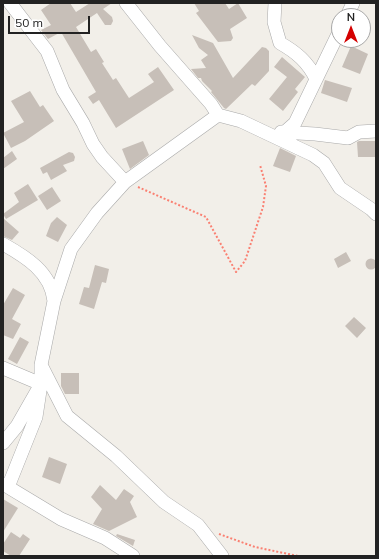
<!DOCTYPE html>
<html>
<head>
<meta charset="utf-8">
<style>
  body { margin:0 }
  #map { position:relative; width:379px; height:559px; overflow:hidden; background:#f2efe9; font-family:Mulish,sans-serif }
  canvas { display:block }
  .frame { position:absolute; inset:0; border:4px solid #222; pointer-events:none }
  .north { position:absolute; left:331px; top:8px; width:40px; height:40px; box-sizing:border-box; background:#fff; border:1px solid #a7a7a7; border-radius:50%; rotate:0deg; font-size:11px; font-weight:700; line-height:16px; text-align:center; color:#222 }
  .north::after { content:''; display:block; margin:auto; width:14px; height:18px; background:#d40000; clip-path:polygon(50% 0,100% 100%,50% 72%,0 100%) }
  .scale { position:absolute; left:8px; top:16px; width:82px; height:18px; box-sizing:border-box; border:2px solid #222; border-top:0; padding-left:5px; font-size:12px; line-height:14px; white-space:nowrap; color:#222; -webkit-text-stroke:3px #fff; paint-order:stroke }
</style>
</head>
<body>
<div id="map">
<canvas width="379" height="559"></canvas>
<div class="frame"></div>
<div class="north">N</div>
<div class="scale">50 m</div>
</div>
<script>
const c = document.querySelector('canvas').getContext('2d');
c.lineJoin = 'round';
function paint(path, color) { c.fillStyle = color; c.fill(path, 'evenodd'); }
function trace(path, color, width, dash) { c.strokeStyle = color; c.lineWidth = width; c.lineCap = dash ? 'butt' : 'round'; c.setLineDash(dash || []); c.stroke(path); }
paint(new Path2D(`
  M51,3H70L76,12L90,3H112L103,9L112,17L113,21L111,25H105L97,13L76,27L91,52L96,49L104,62L102,63L113,80L116,78L129,98L154,82L148,74L158,67L174,90L116,128L99,100L93,104L88,97L96,92L61,32L48,39L41,30L51,25L41,10Z
  M194,3H225L229,9L238,3L247,18L230,29L233,38L231,41L218,42L196,13L199,11Z
  M192,35L213,43L233,78L262,47L266,48L269,51V71L255,86L252,84L226,109L224,108L211,92L212,91L202,81L201,78H198L191,69L206,68L201,60L208,55L199,48Z
  M351,46L368,54L360,74L342,67Z
  M282,57L305,77L295,89L298,92L283,111L269,99L287,77L274,67Z
  M325,80L352,88L347,102L321,93Z
  M30,91L40,107L43,105L54,121L25,141L11,148L3,133L24,122L11,101Z
  M143,141L149,155L130,169L122,149Z
  M359,141H376V157H358L357,142Z
  M280,148L296,156L290,172L273,166Z
  M12,151L17,159L3,169V158Z
  M69,152L73,153L75,157L74,161L63,165L67,171L51,180L47,172L43,174L40,168Z
  M28,184L38,200L6,219L3,214L19,202L14,193Z
  M52,187L61,201L47,210L38,196Z
  M57,217L67,225L58,242L46,236L51,223Z
  M3,218L19,232L12,240L3,236Z
  M346,252L351,261L338,268L334,259Z
  M365.5 264a5.5 5.5 0 1 1 11 0a5.5 5.5 0 1 1-11 0Z
  M95,265L109,269L106,283L102,282L94,309L79,304L84,287L89,288Z
  M13,288L25,295L12,319L21,324L13,339L3,335V305Z
  M354,317L366,328L357,338L345,326Z
  M20,337L29,342L17,364L8,359Z
  M61,373H79V394H65L61,386Z
  M49,457L67,464L60,484L42,477Z
  M100,485L116,500L124,489L134,496L130,502L137,517L109,531L93,524L102,509L91,497Z
  M3,499L18,508L3,532Z
  M11,532L20,538L23,534L30,539L19,556H11L3,551V544Z
  M117,534L135,540L133,546L116,536Z`), '#c7bfb8');
const minor = new Path2D(`
  M10,3L47,51L63,90L83,123L93,144L102,157L125,182
  M126,3L160,46L211,104L218,115
  M275,3L274,22L280,43C296,52 308,62 316,79
  M347,16L353,3
  M286,131L295,123L339,32
  M281,132L315,134L348,138L359,132L376,131
  M3,244C26,257 51,272 54,301L41,365V384L17,426L3,443
  M54,301L71,249L97,213L125,182L218,115L241,121L313,155L324,163L340,188L371,209L376,214
  M41,365L67,416L116,456L164,502L198,525L222,556
  M3,368L41,384L36,417L8,487
  M3,484L61,519L105,538L133,556`);
trace(minor, '#a9a9a9', 14);
trace(new Path2D(`
  M138,187L206,217L236,272L245,261L263,207L266,186L260,165
  M219,534L255,547L298,556`), '#fa8072', 2, [2, 2]);
trace(minor, '#fff', 13);
</script>
</body>
</html>
